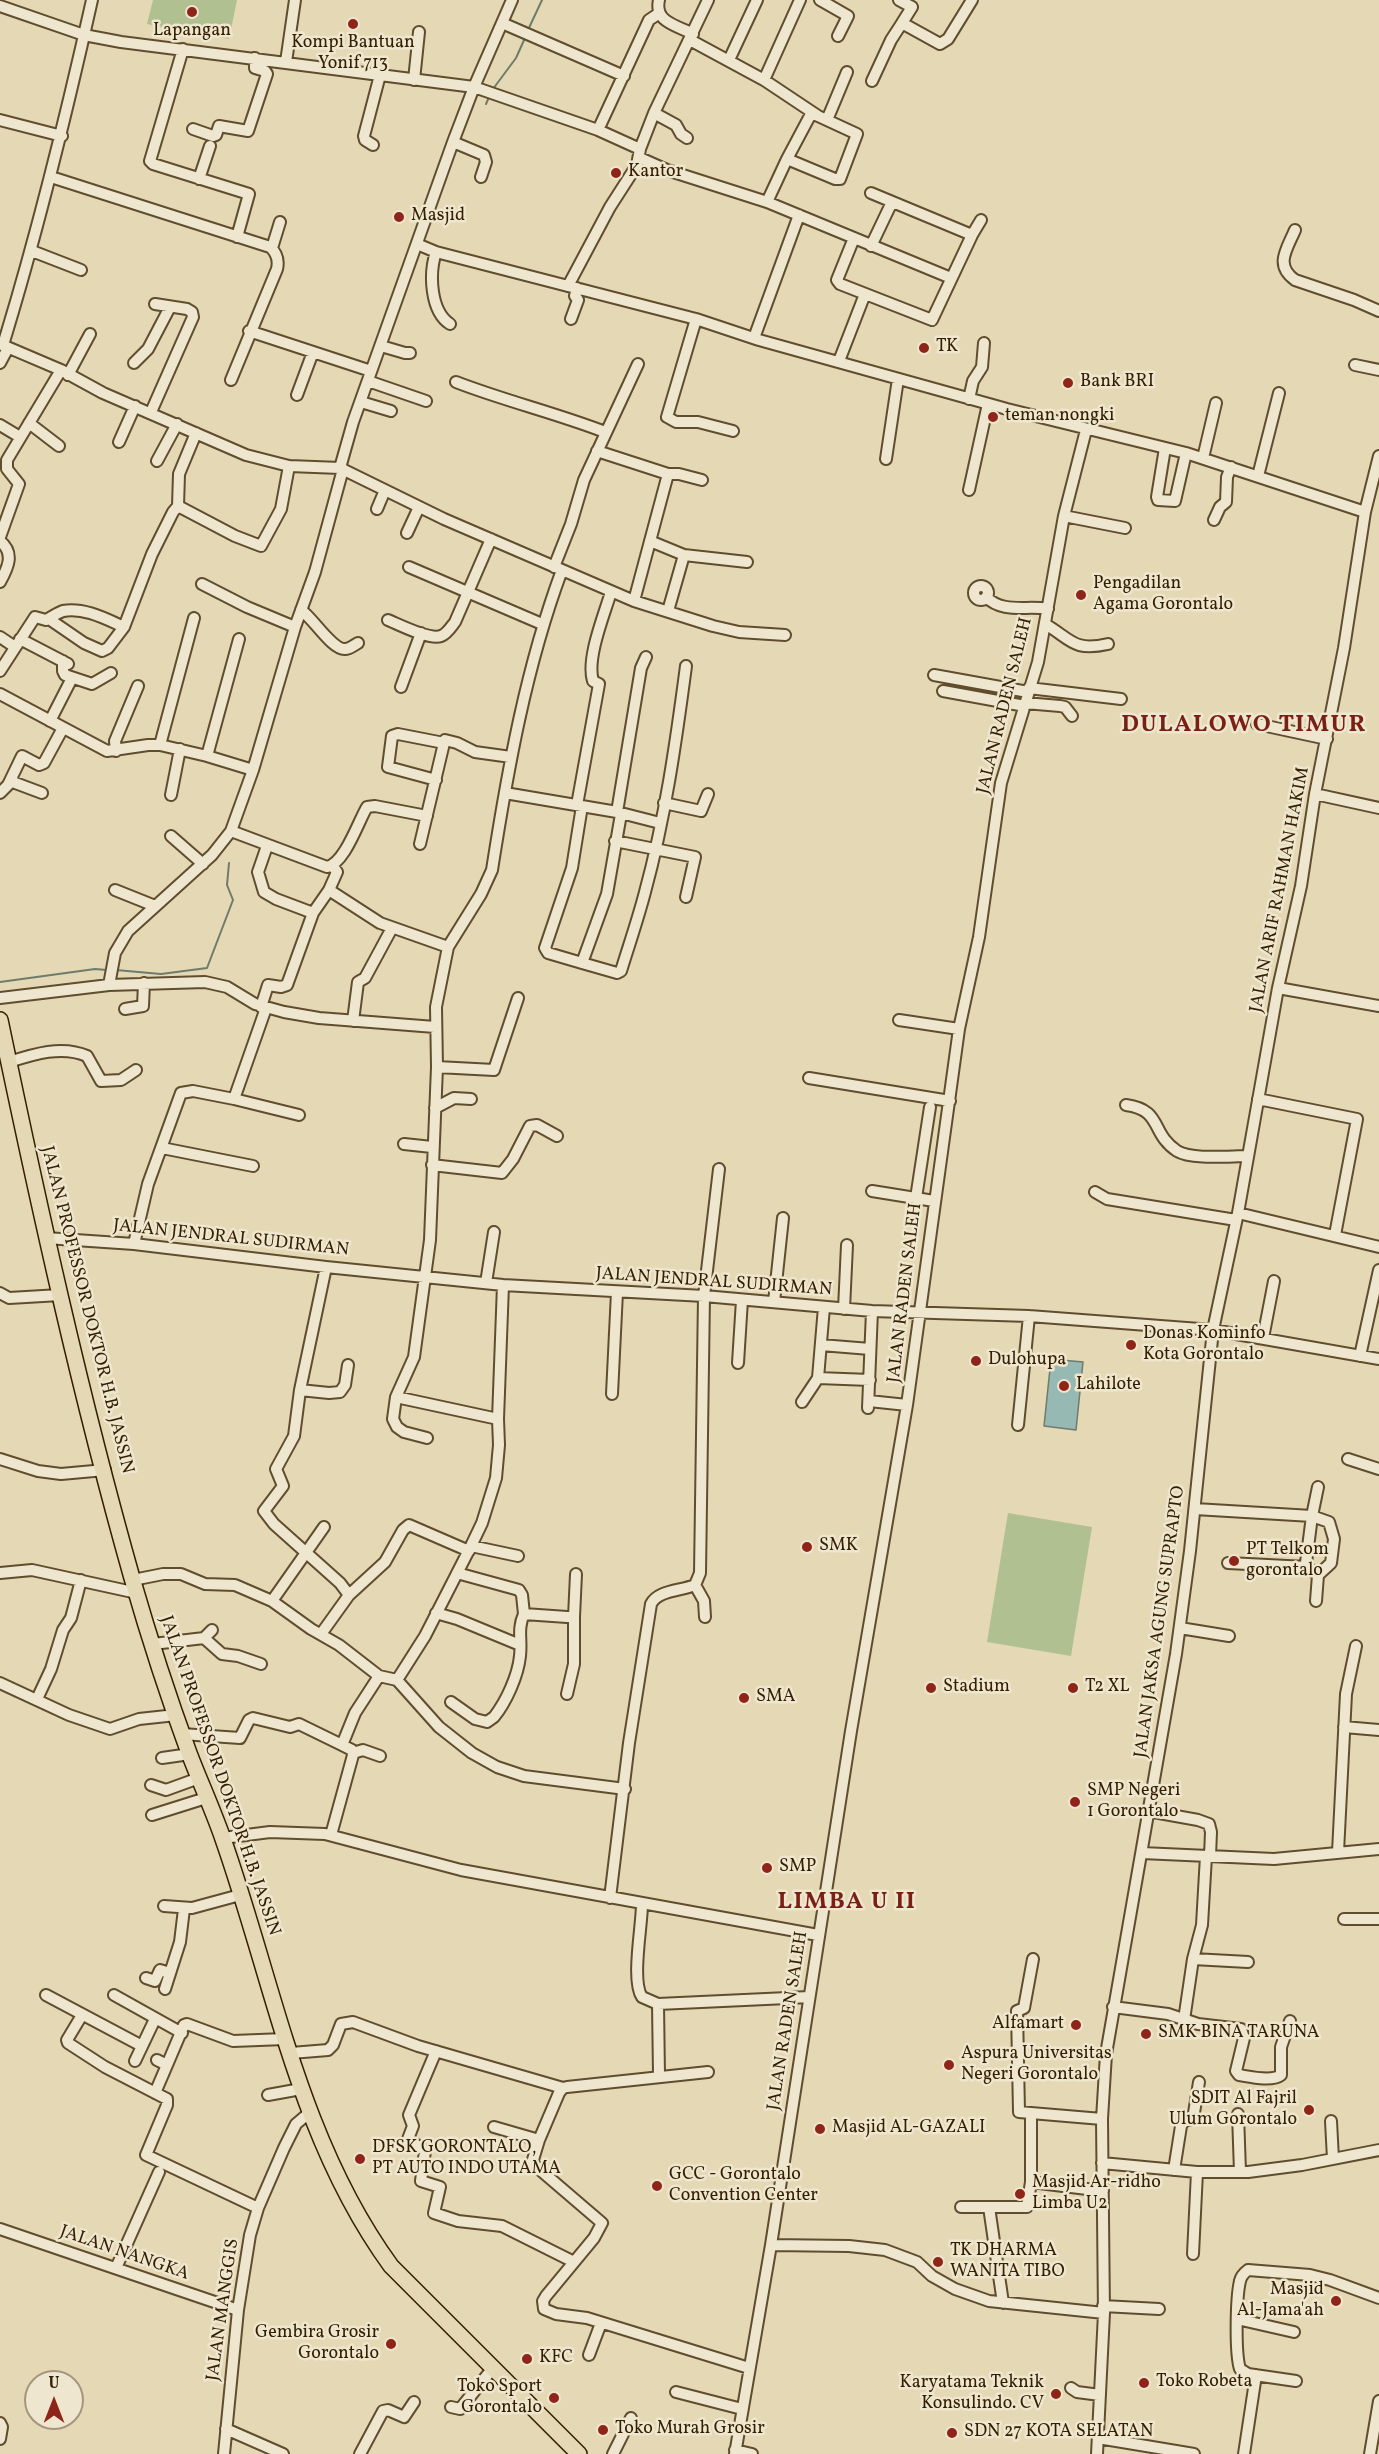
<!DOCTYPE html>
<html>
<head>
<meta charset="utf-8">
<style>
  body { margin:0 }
  #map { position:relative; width:1379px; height:2454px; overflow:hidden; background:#e5d8b4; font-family:Vollkorn,serif }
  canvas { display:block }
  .north { position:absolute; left:24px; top:2370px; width:60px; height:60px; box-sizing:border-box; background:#eee6ce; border:2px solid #a4967c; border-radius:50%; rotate:0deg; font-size:16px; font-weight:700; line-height:24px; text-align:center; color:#341f01 }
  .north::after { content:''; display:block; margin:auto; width:21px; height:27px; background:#8f2418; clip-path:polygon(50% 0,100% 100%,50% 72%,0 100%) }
</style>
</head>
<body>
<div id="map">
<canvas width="1379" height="2454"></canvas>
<div class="north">U</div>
</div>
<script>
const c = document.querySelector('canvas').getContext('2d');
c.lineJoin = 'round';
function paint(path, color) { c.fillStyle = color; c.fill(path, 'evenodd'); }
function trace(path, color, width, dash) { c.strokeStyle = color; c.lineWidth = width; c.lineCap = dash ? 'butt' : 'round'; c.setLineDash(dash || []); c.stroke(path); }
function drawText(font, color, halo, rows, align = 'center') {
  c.font = font + ' Vollkorn,serif'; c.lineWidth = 5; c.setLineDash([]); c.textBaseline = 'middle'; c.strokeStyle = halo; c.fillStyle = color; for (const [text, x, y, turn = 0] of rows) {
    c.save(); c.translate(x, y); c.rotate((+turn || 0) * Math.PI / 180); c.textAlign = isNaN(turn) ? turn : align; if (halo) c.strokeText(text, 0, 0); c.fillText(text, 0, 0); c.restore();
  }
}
paint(new Path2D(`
  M153,0H237L229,39L147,24Z
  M1008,1513L1092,1527L1071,1656L987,1642Z`), '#b0c091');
const water = new Path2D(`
  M1051,1359L1083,1362L1076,1430L1044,1426Z`);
paint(water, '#97b9b3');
trace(water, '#6f7b6c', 1.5);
trace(new Path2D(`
  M528,30L542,0
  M493,89L516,58L525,38
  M486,104L489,97
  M116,970L161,974L207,968L233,900L227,885L229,863
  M0,982L95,969L107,970`), '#6f7b6c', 2);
const minor = new Path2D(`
  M659,0C654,22 676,25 693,34
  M820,0L848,16L838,36
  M899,0L912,7L902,23L940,44L948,39L972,0
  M0,6L84,35L121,42L474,87L598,130L640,149
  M502,23L624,76
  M690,40L764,80L818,116L857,134L840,179H835L787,159L767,202
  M183,49L150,161L153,164L249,194L237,237
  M729,60L757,0
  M286,62L295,0
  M414,80L419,32
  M764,80L800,0
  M872,81L891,40L902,23
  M654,113L676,125L681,134L687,138
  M0,120L62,136
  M827,120L847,72
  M193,129L213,136L216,135L219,126L248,131L267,74L265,71L255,68V58
  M598,130L649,20L658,14
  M453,142L484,155L486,162L481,177
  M373,145L365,140L364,136L380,75
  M640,158L667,170L767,202L951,278
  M787,159L812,112
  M51,177L270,247C277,253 279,260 277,269L231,380
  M199,179L210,146
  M871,193L972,235
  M1295,230C1287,249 1274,265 1295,280L1354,300L1379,311
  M854,238L837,280L840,284L932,320L972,235L981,220
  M417,244L436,252L696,319L759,340L1007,409L1186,453L1365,512
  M871,246L892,202
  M272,248L280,222
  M32,251L81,270
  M436,252C429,273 430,311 450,324
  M568,286L610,207L637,165L640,149L654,113L708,0
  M571,319L578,300L575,296L577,288
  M696,319L667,417L676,422H698L733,431
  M249,331L371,371
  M754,338L799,215
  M0,344L61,370L103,393L246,455L289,466L340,468L444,519L634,601L713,626L739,632L785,635
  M3,345C38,231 66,116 92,0
  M381,346L405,353H410
  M839,361L865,294
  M0,363L8,348
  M134,363L148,349L170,307
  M1355,365L1379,370
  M68,375L90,334
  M368,381L426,401
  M456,382C505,401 556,413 605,432
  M297,395L313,352
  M969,399L973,381L982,367L984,343
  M361,402L391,411
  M151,412L193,317L192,312L187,309L155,304
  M29,423L59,446
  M0,425L20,437
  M119,442L135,406
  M1165,448L1157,497L1158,500L1175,501L1186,453
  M597,451L668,474H679L702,480
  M1203,458L1216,403
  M886,459L898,379
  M157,461L177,424
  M340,468L353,422L453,142L474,87L512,0
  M1258,476L1279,393
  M969,490L988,404
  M178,506L235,536L261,546L281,509L289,466
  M377,509L385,490
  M1064,516L1125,528
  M1214,520L1220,507L1226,502L1227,477L1231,467
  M407,533L419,507
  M0,537L19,484L7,469V460L61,370
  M0,541C15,553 8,568 0,582
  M650,541L684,555L668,611
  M684,555L747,562
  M409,567L542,624
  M554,567L571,524L584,480L638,364
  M202,584L247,607L295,627
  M974 593a7 7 0 1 1 14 0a7 7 0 1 1-14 0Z
  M986,597C1003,614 1028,605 1048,609
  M634,601L668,474
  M301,610C313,618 332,650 345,649C350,649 354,645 358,643
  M49,619L84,643L102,651L108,648L124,627L152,554L173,512L178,506L179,474L196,433
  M388,620C400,625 429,640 441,636C447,634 451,627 455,622L491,539
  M1045,624C1071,639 1073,652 1108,644
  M0,637L15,647
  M20,639L68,664
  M239,639L207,756L253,770
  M63,661V671L65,675L92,684L111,673
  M0,671L35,617L46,620C52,617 57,613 63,611C84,607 106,619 124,627
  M934,675L1028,692
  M401,687L421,633
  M1029,688L1121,699
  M943,691L1025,706
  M0,694L107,751L148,745H160L207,756
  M1025,703L1060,706L1065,707L1072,716
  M50,721L72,678
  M1257,724L1327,739
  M444,743L445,740L457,743L475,752L511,757
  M160,745L194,618
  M116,751L115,741L138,686
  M10,781L42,793
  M0,793L8,785L22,756L39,765L44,763L63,728
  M505,793L617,812L660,823
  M1315,794L1379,808
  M171,795L180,749
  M664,803L701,811L708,794
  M577,805L599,684L593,681C586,659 604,615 611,592
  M582,806L572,868L545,948L548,953L582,963L607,894L621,814
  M617,812L641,668L646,657
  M231,831L327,867C345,863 358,822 367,807L375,806L427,816
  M171,836L203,864
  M615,841L695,857L686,897
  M420,844L444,743L398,734L392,736L388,767L436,780
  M267,846L258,872L264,892L276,899L313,913
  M332,865L337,872L329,890L380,923L448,947
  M115,890L155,906
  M582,963L617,973L621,971C629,945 638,919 645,892C665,819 676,742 686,666
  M109,985L115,953L128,931L212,855L231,831L253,770L295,627L315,572L343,469
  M1278,988L1379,1006
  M0,998L109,985L205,982L227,987L255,1004L284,1012L319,1018L435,1027
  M261,1007L268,985L281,987L287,985L313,913L329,890
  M125,1009L143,1006L144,983
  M899,1020L959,1029
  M353,1021L358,982L365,978L392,928
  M9,1062C34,1054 62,1045 87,1056L101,1081L121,1080L136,1070
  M437,1067L494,1070L518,998
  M809,1078L950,1101
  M234,1099L299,1115
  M1258,1099L1357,1119L1335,1235
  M1126,1105C1163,1110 1150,1133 1177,1151C1192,1160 1229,1156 1248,1156
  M435,1108L454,1098L471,1099
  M404,1144L432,1147
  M162,1148L253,1166
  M432,1165L502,1173L513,1159L530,1126L537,1125L557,1136
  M872,1191L934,1201
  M1095,1192L1107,1199L1236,1220
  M916,1198L930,1107
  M1238,1213L1379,1247
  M46,1238L134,1244L326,1267L503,1285L704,1296L872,1311L1029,1316L1213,1330L1379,1359
  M134,1244L148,1184L181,1093L193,1091L234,1099L266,1008
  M486,1283L494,1232
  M0,1293L9,1298L60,1295
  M774,1302L783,1218
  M824,1307L818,1378L870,1380
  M844,1309L847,1245
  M1263,1338L1274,1281
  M821,1345L870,1349
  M1360,1356L1379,1270
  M738,1363L742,1300
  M300,1390L329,1393L340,1392L345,1385L348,1365
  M612,1394L617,1292
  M396,1397L498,1419
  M869,1401L907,1405
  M802,1402L818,1378
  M868,1408L872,1311
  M1018,1425L1029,1316
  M427,1438L404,1432L397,1427L393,1419L396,1397L414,1357L430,1240L437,1067L436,1007L448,947L481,894L492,870C508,768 526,667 562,570
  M0,1459L38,1471L61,1474L105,1470
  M1348,1459L1379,1469
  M1318,1487L1312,1516L1329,1522L1334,1539L1331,1563L1318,1575
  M1195,1509L1312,1516L1306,1563L1307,1567L1318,1575L1316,1601
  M471,1546L518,1556
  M1228,1563L1307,1567
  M0,1573L32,1570L137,1593
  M457,1573L519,1590L522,1595L524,1614L567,1617H574L576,1574
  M133,1580L163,1574H181L205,1584L235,1585L272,1601L311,1629L339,1645L379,1676L397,1680L439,1727L472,1753L497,1767L524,1776L625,1789
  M695,1585L704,1601L705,1617
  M349,1595L385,1562L403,1530L409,1525L469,1551
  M272,1601L324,1527
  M436,1613L457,1619L520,1645
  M1180,1628L1229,1636
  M321,1634L349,1595L340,1583L274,1524L264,1511L283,1486L276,1469L294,1436L300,1390L326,1267
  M204,1638L222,1654L238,1656L261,1664
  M153,1644L204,1638L212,1630
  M397,1680L425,1636L471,1546L482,1523L496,1478L499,1445L498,1419L503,1285
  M0,1683L69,1715L110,1729L139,1719L176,1715
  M567,1694L574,1664V1617
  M37,1699L51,1669L63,1630L71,1618L81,1580
  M451,1702L475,1719L487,1722L494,1717C506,1702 518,1676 520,1656C522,1640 517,1629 524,1614
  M1344,1727L1379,1730
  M182,1734L240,1738L249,1720L253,1718L290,1727L299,1724L342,1745
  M353,1753L363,1750L380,1756
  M162,1758L190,1754
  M151,1785L166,1790L199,1778
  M1148,1811L1198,1820L1209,1824L1211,1832L1210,1856
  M152,1815L206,1798
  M331,1835L353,1755L352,1750L342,1745L355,1713L379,1676
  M223,1838L270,1832L325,1834L461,1870L818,1935
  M1338,1852L1346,1694L1356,1646
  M1142,1853L1274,1859L1379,1849
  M610,1898L629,1743L651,1604C658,1590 681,1591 695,1585L700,1573L704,1296L719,1169
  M642,1904C642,1926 631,1981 642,1997L658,2004
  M164,1906L192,1908L240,1895
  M1344,1919H1379
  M1033,1959L1024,2008L1017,2011L1019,2112L1102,2119
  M1193,1959L1248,1962
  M146,1978L155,1981L160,1970L170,1973
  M165,1989L180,1942L184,1909
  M46,1995L142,2046
  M114,1995L182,2033
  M1113,2007L1168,2014L1198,2024L1241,2029L1244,2038L1236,2071L1239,2075C1251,2077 1272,2082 1281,2075V2047L1290,2021
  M82,2015L67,2040L68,2043L105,2067L167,2099V2105L146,2155L258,2208
  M1184,2020L1193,1959L1202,1925L1206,1856
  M436,2051L409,2115L413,2126L408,2139L425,2151L421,2181L440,2187L434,2213L458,2221L502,2226L574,2262
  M291,2053L328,2050L333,2045L341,2024L353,2022L418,2046L563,2088
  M135,2061L155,2019
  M167,2065L184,2025L187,2024L233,2041L285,2039
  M708,2072L567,2087L563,2088L559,2093L539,2140L532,2163L602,2223L594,2238L546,2296L543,2301L544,2309L556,2314L587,2318L749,2368
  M659,2075L658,2004L809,1997
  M155,2093L167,2065L157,2060
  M268,2095L301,2089
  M1031,2114V2182L1103,2191
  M1238,2114L1240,2172
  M1331,2121L1333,2159
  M494,2127L539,2140
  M1102,2163L1197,2172H1248L1302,2165L1379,2150
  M1174,2170L1181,2126L1184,2121L1193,2119L1199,2082
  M961,2207H1027L1031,2182
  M989,2207L1003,2303
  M0,2229L238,2310
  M771,2245L849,2246L885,2250L917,2262L932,2276L955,2289L989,2301L1104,2313
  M1193,2254L1197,2172
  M116,2268L159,2172
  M1103,2306L1159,2309
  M1237,2319L1294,2332
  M589,2355L601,2323
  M1296,2381L1248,2374L1240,2369C1235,2353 1236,2298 1240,2281C1241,2276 1244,2273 1248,2270L1310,2275L1330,2280L1379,2298
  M1071,2388L1077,2392L1100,2395
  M676,2392L742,2409
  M451,2407L460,2409L493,2368
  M0,2423L2,2427L0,2439
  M226,2429L283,2454
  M1098,2438L1194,2454
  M735,2450L752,2454
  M224,2454L238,2310L250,2235L258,2208L284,2148L296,2124L309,2113
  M360,2454L383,2411L388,2410L404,2417L414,2402
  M613,2454L631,2418
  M735,2454L771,2245L851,1731L907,1405L959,1029L979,937L1001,783L1038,662L1064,516L1086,430
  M1097,2454L1104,2313L1102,2119L1106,2054L1176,1654L1190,1551L1213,1330L1238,1213L1278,988L1301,886L1315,794L1344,648L1365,512L1379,456
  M1244,2454L1256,2375
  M1370,2454L1379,2401`);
const highway = new Path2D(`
  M0,1020C39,1207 80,1394 132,1578C149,1637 168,1696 189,1753C200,1782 213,1810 223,1839C274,1984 299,2140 391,2266L579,2454`);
trace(minor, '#604d2e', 14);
trace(highway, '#341f01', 18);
trace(minor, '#eee6ce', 10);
trace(highway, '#e5d8b4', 15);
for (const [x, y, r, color] of [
  [192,12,6,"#8f2418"],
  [353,24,6,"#8f2418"],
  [616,173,6,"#8f2418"],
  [399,217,6,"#8f2418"],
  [924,348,6,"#8f2418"],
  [1068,383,6,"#8f2418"],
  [993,417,6,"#8f2418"],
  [1081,595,6,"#8f2418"],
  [1131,1345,6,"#8f2418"],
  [976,1361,6,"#8f2418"],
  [1064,1386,6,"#8f2418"],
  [807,1547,6,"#8f2418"],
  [1234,1561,6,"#8f2418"],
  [931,1688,6,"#8f2418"],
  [1073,1688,6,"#8f2418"],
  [744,1698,6,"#8f2418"],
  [1075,1802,6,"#8f2418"],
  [767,1868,6,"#8f2418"],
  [1076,2025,6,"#8f2418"],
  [1146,2034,6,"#8f2418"],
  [949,2065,6,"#8f2418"],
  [1309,2110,6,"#8f2418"],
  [820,2129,6,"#8f2418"],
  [360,2159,6,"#8f2418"],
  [657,2186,6,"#8f2418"],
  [1020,2194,6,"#8f2418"],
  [938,2262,6,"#8f2418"],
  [1336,2301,6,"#8f2418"],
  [391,2344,6,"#8f2418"],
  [527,2359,6,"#8f2418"],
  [1144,2383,6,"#8f2418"],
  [1056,2394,6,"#8f2418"],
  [554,2398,6,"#8f2418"],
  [603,2430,6,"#8f2418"],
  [952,2433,6,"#8f2418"]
]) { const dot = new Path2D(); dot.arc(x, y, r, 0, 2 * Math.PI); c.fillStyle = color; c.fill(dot); trace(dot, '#eee6ce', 2); }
drawText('18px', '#341f01', '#eee6ce', [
  ["Lapangan",192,32,"center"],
  ["Kompi Bantuan",353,44,"center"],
  ["Yonif 713",353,65,"center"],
  ["Kantor",628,173],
  ["Masjid",411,217],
  ["TK",936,348],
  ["Bank BRI",1080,383],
  ["teman nongki",1005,417],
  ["Pengadilan",1093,585],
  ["Agama Gorontalo",1093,606],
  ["Donas Kominfo",1143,1335],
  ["Kota Gorontalo",1143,1356],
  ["Dulohupa",988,1361],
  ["Lahilote",1076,1386],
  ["SMK",819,1547],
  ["PT Telkom",1246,1551],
  ["gorontalo",1246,1572],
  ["Stadium",943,1688],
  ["T2 XL",1085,1688],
  ["SMA",756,1698],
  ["SMP Negeri",1087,1792],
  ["1 Gorontalo",1087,1813],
  ["SMP",779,1868],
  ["Alfamart",1064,2025,"right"],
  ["SMK BINA TARUNA",1158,2034],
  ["Aspura Universitas",961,2055],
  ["Negeri Gorontalo",961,2076],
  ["SDIT Al Fajril",1297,2100,"right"],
  ["Ulum Gorontalo",1297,2121,"right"],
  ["Masjid AL-GAZALI",832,2129],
  ["DFSK GORONTALO,",372,2149],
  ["PT AUTO INDO UTAMA",372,2170],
  ["GCC - Gorontalo",669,2176],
  ["Convention Center",669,2197],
  ["Masjid Ar-ridho",1032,2184],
  ["Limba U2",1032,2205],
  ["TK DHARMA",950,2252],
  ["WANITA TIBO",950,2273],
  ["Masjid",1324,2291,"right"],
  ["Al-Jama'ah",1324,2312,"right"],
  ["Gembira Grosir",379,2334,"right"],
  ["Gorontalo",379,2355,"right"],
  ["KFC",539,2359],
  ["Toko Robeta",1156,2383],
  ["Karyatama Teknik",1044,2384,"right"],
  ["Konsulindo. CV",1044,2405,"right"],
  ["Toko Sport",542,2388,"right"],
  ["Gorontalo",542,2409,"right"],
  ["Toko Murah Grosir",615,2430],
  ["SDN 27 KOTA SELATAN",964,2433]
], 'left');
drawText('18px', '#341f01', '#eee6ce', [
  ["JALAN RADEN SALEH",1006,706,-76],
  ["JALAN ARIF RAHMAN HAKIM",1281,890,-79],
  ["JALAN JENDRAL SUDIRMAN",231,1239,6],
  ["JALAN JENDRAL SUDIRMAN",714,1283,4],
  ["JALAN RADEN SALEH",906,1293,-83],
  ["JALAN PROFESSOR DOKTOR H.B. JASSIN",86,1310,76],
  ["JALAN JAKSA AGUNG SUPRAPTO",1161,1622,-82],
  ["JALAN PROFESSOR DOKTOR H.B. JASSIN",219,1776,71],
  ["JALAN RADEN SALEH",789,2021,-81],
  ["JALAN NANGKA",124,2254,19],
  ["JALAN MANGGIS",224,2310,-82]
]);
c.letterSpacing = '1.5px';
drawText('bold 24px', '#7a1f14', '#eee6ce', [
  ["DULALOWO TIMUR",1244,727],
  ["LIMBA U II",847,1904]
]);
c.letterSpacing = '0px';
</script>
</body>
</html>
